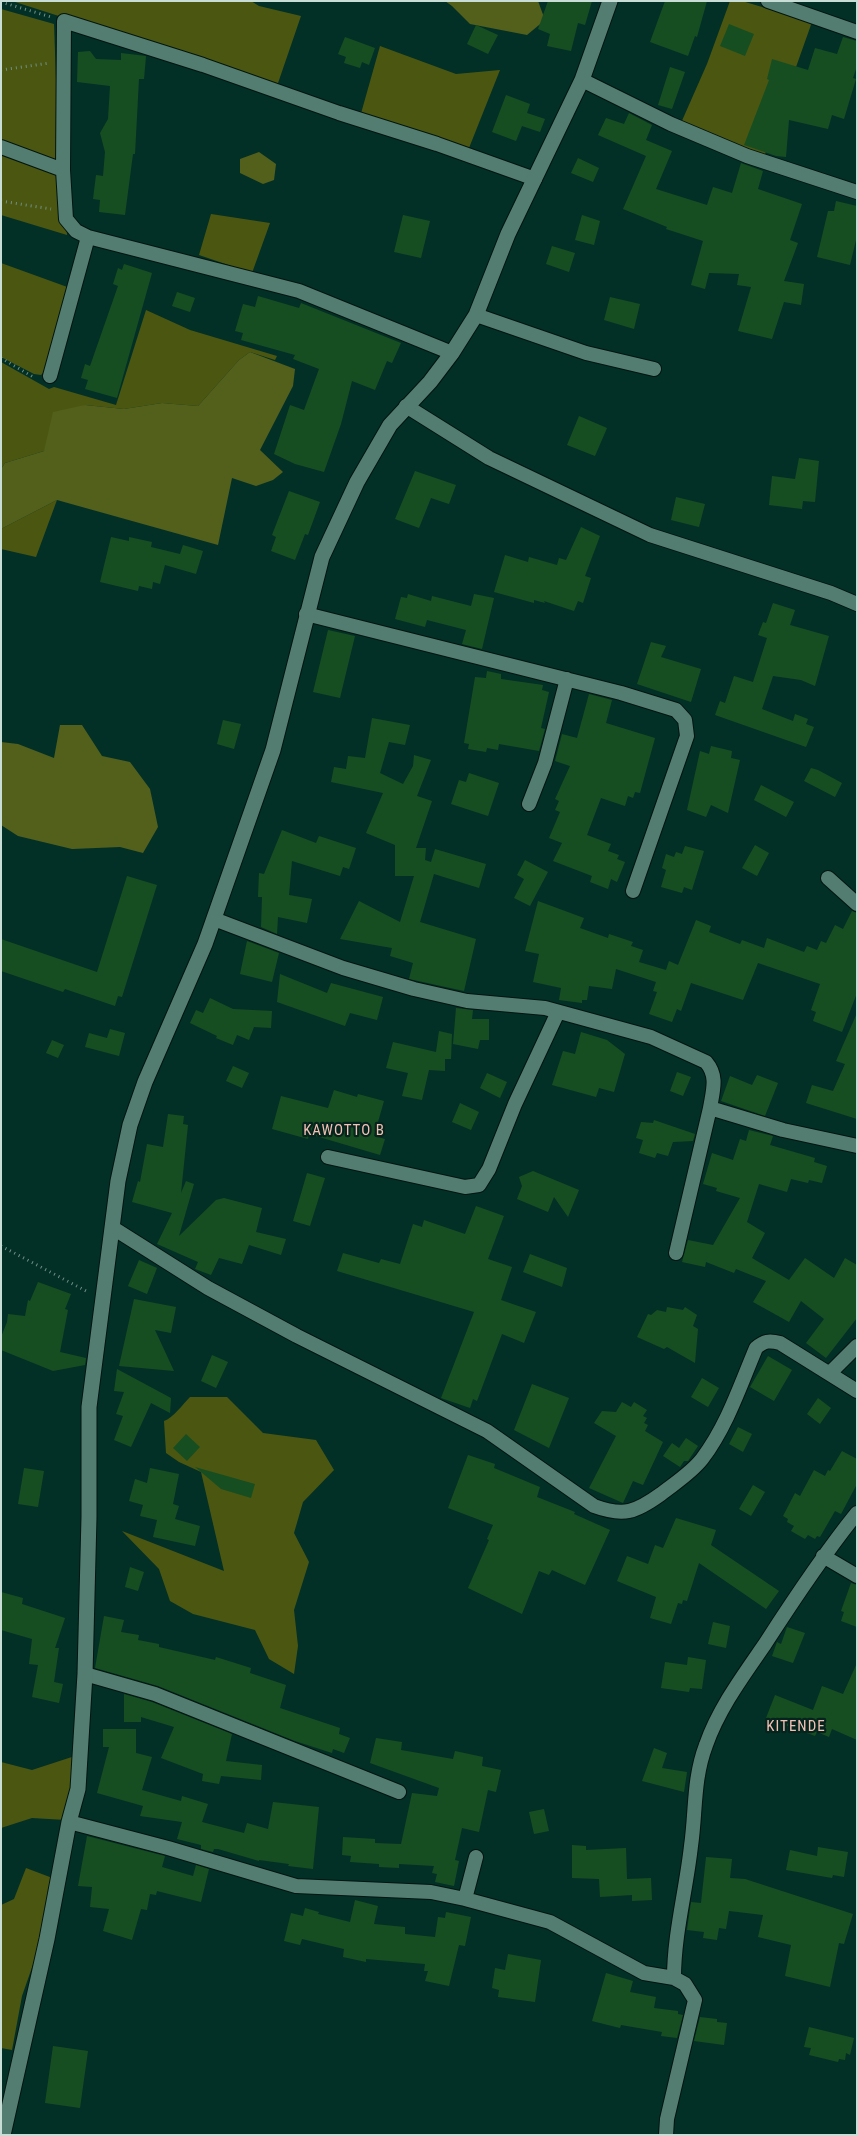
<!DOCTYPE html>
<html>
<head>
<meta charset="utf-8">
<style>
  body { margin:0 }
  #map { position:relative; width:858px; height:2136px; overflow:hidden; background:#033026; font-family:"Roboto Condensed",sans-serif }
  canvas { display:block }
  .frame { position:absolute; inset:0; border:2px solid #c8ddd6; pointer-events:none }
</style>
</head>
<body>
<div id="map">
<canvas width="858" height="2136"></canvas>
<div class="frame"></div>
</div>
<script>
const c = document.querySelector('canvas').getContext('2d');
c.lineJoin = 'round';
function paint(path, color) { c.fillStyle = color; c.fill(path, 'evenodd'); }
function trace(path, color, width, dash) { c.strokeStyle = color; c.lineWidth = width; c.lineCap = dash ? 'butt' : 'round'; c.setLineDash(dash || []); c.stroke(path); }
function drawText(font, color, halo, rows, align = 'center') {
  c.font = font + ' "Roboto Condensed",sans-serif'; c.lineWidth = 4.5; c.setLineDash([]); c.textBaseline = 'middle'; c.strokeStyle = halo; c.fillStyle = color; for (const [text, x, y, turn = 0] of rows) {
    c.save(); c.translate(x, y); c.rotate((+turn || 0) * Math.PI / 180); c.textAlign = isNaN(turn) ? turn : align; if (halo) c.strokeText(text, 0, 0); c.fillText(text, 0, 0); c.restore();
  }
}
paint(new Path2D(`
  M12,1H251L259,6L301,16L277,86Z
  M730,1H742L812,22L764,157L681,123L707,64Z
  M1,9L54,24L59,164L1,141Z
  M380,46L456,74L500,70L467,153L360,117Z
  M1,153L62,175L67,235L1,215Z
  M211,214L270,223L252,273L199,255Z
  M1,263L70,288L45,371L41,375L34,374L1,357Z
  M146,310L190,330L277,356L275,360L250,352L239,360L198,406L162,403L124,409L85,405L44,451L5,463L1,469V362L49,389L54,387L116,405Z
  M57,500L36,557L1,549V529Z
  M190,1397H227L263,1433L316,1440L334,1470L303,1502L294,1533L309,1562L294,1610L298,1646L294,1674L269,1659L255,1630L193,1614L170,1601L159,1569L122,1531L224,1571L201,1472L179,1462L166,1453L164,1421C173,1418 183,1404 190,1397Z
  M78,1755L66,1820L32,1818L1,1828V1762L32,1770Z
  M26,1868L55,1879L44,1933L22,1996L12,2050L1,2048V1905L14,1899Z`), '#4b5711');
paint(new Path2D(`
  M445,1H538L545,20L527,35L470,24L452,6Z
  M259,152L276,164L274,180L263,184L240,173V159Z
  M250,352L295,369L293,386L260,450L283,472L273,480L256,486L232,478L218,545L57,500L1,529V469L5,463L44,451L53,412L85,405L124,409L162,403L198,406L239,360Z
  M60,725H82L102,756L130,762L150,789L158,827L143,853L120,847L72,849L18,836L1,825V742L18,744L54,758Z`), '#53601b');
paint(new Path2D(`
  M548,1H592L585,25L578,23L571,51L547,46L550,34L538,29Z
  M665,1H707L697,37L695,36L688,56L650,42Z
  M729,24L754,34L745,56L720,46Z
  M476,25L498,35L488,54L467,44Z
  M345,37L375,48L369,65L362,62L360,68L344,63L346,57L338,54Z
  M843,37L857,41V66L853,78L856,79L844,119L832,115L828,129L789,120L786,157L776,156L744,145L769,80L767,79L772,59L808,70L815,48L837,54Z
  M90,51L96,59L121,60V53L146,56L144,79H139L135,154H133L125,215L99,212L100,200L93,199L96,175L103,176L105,152L100,133L108,119L110,86L77,82L78,52Z
  M670,67L685,72L672,109L658,105Z
  M506,95L530,104L527,113L545,119L540,132L522,126L516,141L492,132Z
  M629,113L652,125L646,140L672,151L656,189L707,205L713,187L732,193L741,163L763,171L758,189L802,204L790,240L798,243L784,281L804,284L801,305L784,302L772,339L738,331L751,287L737,285L739,274L709,273L705,289L691,285L703,241L666,229L667,227L623,209L646,156L598,135L606,118L624,124Z
  M578,158L599,168L593,182L571,173Z
  M836,201L857,206V236L850,265L817,257L828,211H834Z
  M403,215L430,221L421,258L394,252Z
  M582,215L600,221L594,245L575,240Z
  M552,246L575,253L569,272L546,264Z
  M124,264L152,273L117,398L85,389L88,380L81,378L85,364L90,366L118,286L113,284L118,268L122,270Z
  M177,292L195,298L190,312L172,306Z
  M258,296L299,308L301,303L401,343L392,363L387,361L375,390L352,381L341,424L324,472L295,464L274,454L290,405L304,410L319,369L293,359L295,355L241,340L243,333L235,331L243,304L255,307Z
  M610,297L640,304L634,329L604,320Z
  M579,416L607,428L595,456L567,445Z
  M799,458L819,461L815,502L803,501L802,509L769,505L772,476L795,479Z
  M415,471L456,485L449,504L431,498L419,528L395,519Z
  M289,491L320,502L308,535L305,534L295,560L271,551L276,537L272,535Z
  M676,497L705,504L699,527L671,520Z
  M581,527L600,536L585,576L591,578L583,603L578,601L574,611L544,601L545,603L534,600V603L494,592L505,555L528,562L529,557L557,565L559,558L566,560Z
  M111,537L129,541V537L152,542L151,547L180,554L183,545L203,551L196,574L165,565L160,584L153,582L152,589L139,586L138,591L100,582Z
  M408,594L431,601L432,596L471,606L474,594L494,598L482,649L462,644L466,630L427,620L425,627L395,619L401,597L407,598Z
  M773,603L795,610L790,625L829,636L815,686L801,680L773,676L762,709L793,721L795,714L808,719L806,724L814,727L806,747L715,715L720,701L725,703L734,676L753,682L767,638L758,635L763,622L766,623Z
  M328,630L355,636L340,698L313,692Z
  M651,642L666,646L661,657L701,669L691,702L637,684Z
  M487,671L501,674V679L543,685L542,690L549,692L541,728L545,729L539,751L499,744L498,750L487,748L486,752L468,749L469,744L464,743L475,677L486,678Z
  M589,694L612,700L606,723L655,738L640,793L635,792L633,798L628,796L625,806L601,798L587,835L611,844L608,851L619,855L617,859L625,862L617,882L611,879L608,889L590,882L592,876L553,861L562,843L549,838L560,812L555,810L559,801L555,799L570,766L555,761L562,734L577,738Z
  M372,718L410,725L405,745L389,742L380,773L403,784L413,766L414,755L431,760L417,796L432,801L416,848H426L425,860L431,862L435,849L486,864L479,888L434,874L420,922L476,939L464,991L409,979L413,963L390,956L392,948L340,939L359,901L400,922L414,876H395V845L366,833L383,793L331,782L334,767L346,769L348,756L365,758Z
  M223,720L241,724L234,749L217,744Z
  M711,746L732,751L731,758L740,760L728,813L711,805L706,817L687,810L700,751L709,754Z
  M811,768L818,770L842,783L835,797L804,781Z
  M469,773L499,783L488,816L451,804L459,780L466,782Z
  M761,785L794,802L786,817L754,800Z
  M282,830L316,843L319,836L356,848L349,869L343,867L340,876L292,861L289,895L312,899L307,923L278,917L277,934L261,927L262,897H258L259,873L264,874Z
  M755,845L769,853L757,876L742,868Z
  M685,846L704,851L692,890L684,887L682,893L661,887L666,870L662,868L666,854L674,857L676,852L682,854Z
  M525,860L548,872L530,906L514,898L524,879L517,875Z
  M127,876L157,885L122,997L118,996L115,1006L65,989L63,992L1,971V939L97,972Z
  M538,901L584,918L580,928L608,938L609,934L633,942L631,946L643,950L639,962L666,970L669,961L678,965L696,920L711,926L709,932L740,944L742,940L764,948L767,938L804,952L807,946L817,950L821,941L826,943L835,925L843,929L852,911L857,913V993L842,1032L813,1021L816,1012L811,1010L820,984L758,963L743,1000L691,983L681,1011L677,1009L672,1022L649,1014L657,992L653,991L656,982L616,969L612,989L589,986L587,1000H582V1003L559,1000L561,988L533,982L539,954L525,951Z
  M247,941L279,953L272,982L240,974Z
  M280,974L327,993L331,983L383,997L377,1020L350,1013L345,1026L277,1002Z
  M210,998L233,1009L272,1011L271,1028L254,1027L249,1040L237,1035L233,1045L216,1038L217,1036L190,1023L196,1010L203,1013Z
  M456,1008L473,1010L472,1019H489V1040H480L478,1049L453,1044Z
  M857,1013V1119L806,1103L812,1085L833,1091L845,1064L836,1061Z
  M110,1029L125,1033L119,1056L85,1047L89,1033L107,1038Z
  M439,1031L452,1034L451,1059H445V1071L429,1070L422,1100L402,1096L408,1073L386,1068L393,1042L436,1052Z
  M581,1032L607,1040L625,1054L614,1092L599,1088L596,1097L552,1085L563,1051L575,1054Z
  M52,1040L64,1045L58,1058L46,1053Z
  M233,1066L249,1073L242,1088L226,1081Z
  M677,1072L691,1077L683,1096L670,1091Z
  M487,1073L507,1082L500,1098L480,1088Z
  M757,1075L778,1083L765,1116L721,1101L730,1076L752,1085Z
  M334,1090L357,1097L358,1094L384,1101L374,1136L385,1139L380,1155L309,1134L308,1139L272,1129L281,1096L328,1108Z
  M460,1103L479,1112L471,1130L452,1122Z
  M168,1114L184,1116L183,1124L188,1125L181,1193L186,1181L194,1184L179,1236L216,1200L224,1198L262,1208L256,1232L286,1239L281,1255L249,1245L242,1264L219,1258L211,1275L195,1269L198,1262L157,1244L172,1213L132,1202L138,1181L140,1182L147,1144L163,1147Z
  M654,1120L695,1134L693,1141L673,1142L668,1156L657,1153L655,1158L639,1153L643,1140L636,1138L641,1122L653,1123Z
  M749,1130L773,1136L770,1145L815,1158L814,1162L827,1166L822,1183L809,1180L808,1183L791,1179L787,1192L759,1184L747,1222L765,1233L752,1258L789,1280L805,1258L834,1278L845,1258L857,1265V1318L826,1358L806,1343L824,1319L801,1301L789,1322L753,1302L766,1281L736,1269L734,1273L706,1262L705,1267L682,1262L688,1240L713,1245L740,1198L716,1191L717,1188L703,1184L712,1153L733,1160L740,1139L746,1141Z
  M533,1171L579,1190L568,1217L554,1197L548,1212L517,1199L522,1186L519,1177Z
  M307,1173L325,1178L310,1226L293,1221Z
  M476,1206L504,1216L488,1259L512,1267L501,1300L536,1312L524,1343L502,1334L477,1401L473,1399L470,1408L441,1398L474,1312L337,1271L343,1253L379,1263L381,1259L400,1264L413,1224L422,1227L424,1220L465,1234Z
  M530,1254L567,1268L562,1287L523,1272Z
  M139,1260L157,1268L147,1294L128,1286Z
  M38,1282L71,1294L65,1309L68,1310L60,1352L86,1358L85,1365L53,1371L1,1350V1337L7,1322L8,1314L25,1316L28,1300L30,1301Z
  M134,1299L176,1307L171,1333L155,1330L174,1371L119,1366Z
  M667,1307L683,1310L685,1307L697,1315L693,1326L698,1329L695,1363L667,1347L664,1349L637,1337L648,1314L651,1315L657,1310L666,1312Z
  M212,1355L228,1362L216,1388L201,1381Z
  M768,1356L792,1370L774,1401L750,1387Z
  M117,1369L171,1398L170,1413L151,1403L131,1447L114,1440L123,1416L116,1414L124,1392L114,1391Z
  M702,1378L719,1388L708,1407L691,1397Z
  M532,1384L569,1398L549,1448L514,1430Z
  M818,1398L831,1408L820,1424L807,1414Z
  M622,1402L631,1407L634,1402L647,1410L643,1416L647,1418L644,1423L648,1425L645,1431L663,1442L643,1485L633,1481L623,1503L589,1488L616,1436L594,1423L602,1411L616,1412Z
  M738,1427L752,1434L743,1452L729,1444Z
  M186,1434L200,1447L187,1461L173,1448Z
  M686,1438L698,1446L688,1461H684L680,1467L663,1456L672,1443L679,1448Z
  M842,1451L857,1459V1484L841,1514L835,1511L820,1537L817,1536L815,1539L808,1535L805,1539L791,1531L794,1526L787,1522L788,1519L783,1516L795,1493L800,1496L814,1470L825,1476L828,1470L830,1471Z
  M468,1455L495,1464L494,1468L540,1487L537,1497L575,1512L574,1514L610,1530L585,1585L552,1570L549,1575L539,1571L522,1614L468,1588L489,1540L487,1539L493,1525L448,1508Z
  M195,1467L255,1484L251,1498L221,1489Z
  M24,1468L44,1471L38,1507L18,1504Z
  M150,1468L179,1474L173,1504L179,1506L175,1519L200,1526L195,1546L153,1537L157,1520L140,1516L143,1505L129,1501L135,1479L147,1483Z
  M753,1485L765,1492L751,1516L739,1509Z
  M676,1518L716,1530L711,1545L779,1591L766,1609L699,1563L687,1601L683,1600L682,1604L678,1603L671,1624L650,1618L656,1597L617,1581L627,1556L648,1564L655,1545L663,1548Z
  M130,1567L144,1572L138,1591L125,1587Z
  M851,1583L857,1585V1627L841,1621L844,1612L841,1611Z
  M1,1592L23,1598L22,1604L65,1618L55,1648H59L54,1682L63,1684L59,1703L32,1697L38,1665L29,1664L32,1639L1,1630Z
  M104,1616L124,1620L121,1632L139,1635L138,1640L159,1644V1647L215,1660L216,1657L251,1668L250,1673L286,1685L280,1708L340,1728L339,1734L350,1738L344,1753L333,1749L332,1753L295,1741L158,1686L95,1668Z
  M713,1622L730,1626L726,1648L708,1644Z
  M787,1627L805,1633L793,1663L772,1656L777,1642L781,1644Z
  M688,1657L706,1660L702,1689L690,1688L689,1692L661,1688L665,1662L687,1665Z
  M857,1663V1740L832,1729L829,1737L817,1732L815,1736L766,1718L775,1695L813,1710L822,1686L843,1694Z
  M124,1694L152,1702L232,1734L226,1761L262,1765L261,1780L221,1776L219,1784L202,1781L203,1774L161,1758L174,1727L141,1717V1722H124Z
  M103,1729H136V1753L152,1757L142,1790L181,1801L182,1796L208,1804L202,1822L244,1833L247,1823L268,1829L273,1802L319,1807L313,1869L288,1866L289,1864L259,1860V1861L218,1849H214L213,1852L201,1849V1845L177,1839L182,1822L140,1816L143,1806L97,1793L109,1747H103Z
  M376,1738L402,1742L401,1750L453,1759L455,1751L483,1757L482,1766L501,1770L496,1792L488,1790L479,1832L462,1828L455,1860L459,1861L454,1886L435,1882L437,1874L432,1873L434,1866L399,1864V1868L379,1867V1864L350,1862L351,1856L342,1855L343,1837L375,1839V1843L401,1844L412,1793L437,1796L439,1788L370,1763Z
  M654,1748L667,1753L662,1768L687,1772L684,1792L642,1781Z
  M544,1809L549,1831L534,1834L529,1812Z
  M87,1836L165,1856L162,1867L193,1876L196,1865L209,1869L201,1902L157,1891L156,1895L150,1894L147,1910L141,1909L132,1940L103,1931L109,1909L90,1907L92,1887L78,1886Z
  M572,1845L586,1846V1850L626,1848L627,1879L651,1878L652,1900L632,1901V1895L600,1897L599,1879L572,1878Z
  M818,1847L848,1852L844,1877L833,1875L832,1878L786,1870L790,1850L817,1856Z
  M706,1857L732,1859L730,1878L745,1879L853,1914L844,1944L839,1943L830,1987L785,1976L791,1945L758,1937L763,1915L729,1911L726,1929L719,1928L717,1940L703,1938L704,1932L687,1930L691,1902L701,1903Z
  M355,1900L378,1906L374,1924L405,1927V1934L435,1937L438,1917L445,1918L446,1912L471,1917L465,1946L459,1945L449,1986L425,1981L428,1971H424L425,1964L366,1959V1962L343,1957L344,1949L302,1939L300,1945L284,1941L291,1913L303,1916L305,1908L319,1912L318,1914L350,1922Z
  M508,1954L541,1960L535,2002L498,1997L499,1990L492,1988L495,1968L505,1970Z
  M606,1973L633,1981L630,1992L656,1997L654,2008L678,2011V2014L683,2015L677,2038L661,2036L662,2032L621,2025L620,2028L592,2021Z
  M700,2017L717,2019V2022L727,2023L724,2045L694,2041Z
  M809,2027L854,2038L850,2055L846,2053L845,2060L839,2059L838,2062L809,2055L811,2048L804,2047Z
  M53,2046L88,2051L80,2108L45,2103Z`), '#174e21');
const minor = new Path2D(`
  M768,1L857,32
  M582,80L671,124L747,156L857,192
  M1,147L63,170
  M476,315L586,353L654,369
  M452,353L299,291L88,237L76,231L66,219L63,170L64,21L203,65L339,113L437,144L535,179
  M50,376L88,237
  M406,406L489,458L650,535L831,593L857,604
  M306,614L621,693L676,710L685,720L687,736L633,891
  M529,804L545,763L567,679
  M828,878L857,904
  M214,919L343,968L414,989L467,1001L545,1008L651,1037L706,1062C718,1076 713,1090 710,1108L783,1130L857,1146
  M328,1157L465,1187L479,1185L489,1169L515,1104L558,1012
  M113,1228L208,1288L297,1336L487,1431L594,1506C624,1517 636,1512 661,1494C675,1483 691,1473 702,1459C727,1426 740,1386 756,1348C764,1341 769,1340 780,1343L857,1391
  M676,1253L710,1108
  M830,1373L857,1346
  M823,1556L857,1576
  M85,1674L155,1694L399,1792
  M69,1822L168,1848L296,1886L431,1892L465,1899L550,1922L644,1973L674,1978
  M465,1899L476,1857
  M666,2135L667,2119L695,2000L685,1984L674,1978C674,1934 686,1891 691,1846C696,1812 693,1779 706,1745C719,1708 743,1676 765,1644C794,1599 823,1555 857,1513`);
const tertiary = new Path2D(`
  M3,2135L47,1939L69,1822L78,1789L85,1674L89,1517V1407L118,1181L130,1125L145,1082L205,944L273,750L322,557L357,482L390,425L430,382L452,353L476,315L508,234L582,80L610,1`);
trace(minor, '#021510', 16);
trace(tertiary, '#021510', 17);
trace(new Path2D(`
  M1,2L51,17
  M1,70L50,63
  M1,201L51,209
  M1,358L35,378
  M1,1246L88,1292`), '#6f8f87', 3, [1, 4]);
trace(minor, '#547d71', 14);
trace(tertiary, '#547d71', 15);
c.letterSpacing = '1px';
drawText('15px', '#f4c2b5', '#04241d', [
  ["KAWOTTO B",344,1131],
  ["KITENDE",796,1727]
]);
c.letterSpacing = '0px';
</script>
</body>
</html>
